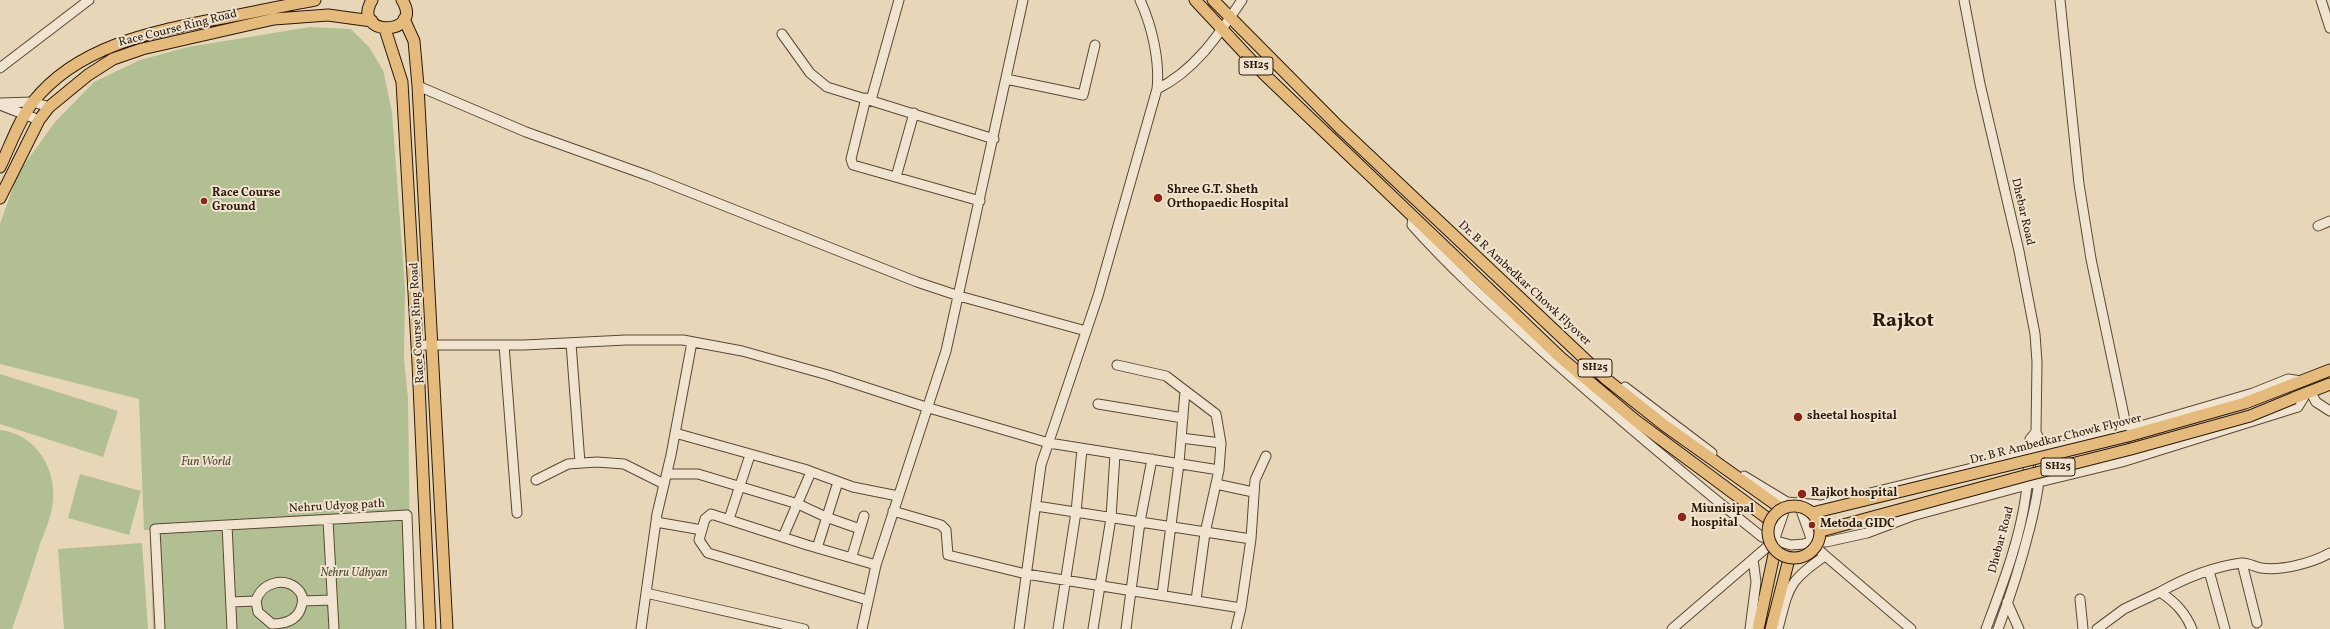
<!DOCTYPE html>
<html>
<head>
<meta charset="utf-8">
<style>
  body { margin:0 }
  canvas { display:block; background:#e8d6b8 }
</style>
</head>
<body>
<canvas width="2330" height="629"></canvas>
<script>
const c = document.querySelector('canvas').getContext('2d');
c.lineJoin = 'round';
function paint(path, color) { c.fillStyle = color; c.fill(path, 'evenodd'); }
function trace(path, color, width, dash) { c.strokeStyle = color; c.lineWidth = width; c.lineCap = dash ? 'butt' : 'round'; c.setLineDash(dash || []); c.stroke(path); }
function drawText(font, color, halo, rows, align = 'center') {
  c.font = font + ' Vollkorn,serif'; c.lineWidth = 4; c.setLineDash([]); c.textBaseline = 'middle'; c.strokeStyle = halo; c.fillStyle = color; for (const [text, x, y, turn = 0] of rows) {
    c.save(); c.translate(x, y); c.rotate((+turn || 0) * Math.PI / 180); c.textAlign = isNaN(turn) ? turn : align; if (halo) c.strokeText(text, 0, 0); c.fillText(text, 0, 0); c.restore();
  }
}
paint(new Path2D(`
  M310,27L351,29L369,47L383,70L392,112L405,288L404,359L408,399L411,629H153L150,530H144L139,399L0,364V224L18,173L55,122L94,82L140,60L188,47Z
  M0,374L118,411L103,457L0,424Z
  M0,430C35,434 56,467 53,500C52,515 45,531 40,544C31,573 22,601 12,629H0Z
  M80,474L141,491L129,535L68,518Z
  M142,543L148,629H64L58,549Z`), '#b2bf92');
const minor = new Path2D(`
  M1964,0L1980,84L2019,251L2035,334L2037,362L2036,432C2055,466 2012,592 1998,629
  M2060,0L2079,184L2091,259L2127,430
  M2321,0L2330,28
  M782,34L810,73L827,87L994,139
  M0,68L89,0
  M1006,79L1083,95L1095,45
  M418,86L526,132L649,176L917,282L959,296L1086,331
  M1157,89C1195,71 1219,34 1242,0
  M866,98L851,159L853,165L980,201
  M871,100L899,0
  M0,103L33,102L49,107
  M0,105L39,120
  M896,177L914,113
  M1413,218L1412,225C1452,270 1498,311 1542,351C1614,415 1687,477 1762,537L1791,545L1804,544L1812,541L1826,542L1867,533L1912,516L2027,485L2122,462L2298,407L2307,392
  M2318,226L2330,221
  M571,343L580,463
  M417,345H524L626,340H683L742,351L828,375L929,408L1049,443L1219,470
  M504,345L517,513
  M1117,365L1166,376L1216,414L1221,443L1219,470L1205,533L1196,600
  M1625,387L1712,453
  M2310,391L2316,402L2330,411
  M1098,404L1183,418
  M675,433L804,469L853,487L898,496
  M1181,438L1221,443
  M667,474H698L798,504L826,517L860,529
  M1744,476L1787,502L1821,505L2127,430L2253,393L2288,379L2302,381
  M536,480L568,464L597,462L624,464L664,484
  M1216,484L1253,492
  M1798,502L1812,541L1821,552L1911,629
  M1036,506L1251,539L1241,608
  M893,511L941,525L946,530L948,555L1026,574L1241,608L1236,629
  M729,519L750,455
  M328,520L334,629
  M656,522L702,530
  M227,525L232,629
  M783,537L811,472
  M1251,539L1255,480L1266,456
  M817,548L838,482
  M852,556L864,516
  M2242,563L2257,623
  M2209,571L2225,629
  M2160,592C2185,578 2212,567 2241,563C2248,562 2254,567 2261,568C2282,571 2312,563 2330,553
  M646,593L804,629
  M1162,595L1179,463L1185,391
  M2080,599L2083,629
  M867,600L708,553L699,540L705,519L711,514L807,545L876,565
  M303,601L332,600
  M231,602L256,601C261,582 287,575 300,592C302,595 303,600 302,604C299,620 286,624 272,624L258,612L256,601
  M2007,602L2019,629
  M160,629L155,529L407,515L411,629
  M641,629L657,514L671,455L692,342
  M862,629L876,565L946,351L1023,0
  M1019,629L1041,465L1098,296L1157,89C1160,61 1152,26 1140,0
  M1058,629L1076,512L1082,449
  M1093,629L1111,518L1115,454
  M1126,629L1140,522L1152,459
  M1672,629L1774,541L1787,503
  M1750,629L1756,582L1753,559
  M1778,629C1789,587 1788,581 1825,556
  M1986,629C2002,586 2020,540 2026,494C2028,476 2029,457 2030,439L2036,432
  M2097,629L2124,609L2160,592C2175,602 2185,612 2192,629`);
const major = new Path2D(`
  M372,0C350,38 425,36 402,0
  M1195,0L1265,75L1560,357L1635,420L1771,521
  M1213,0L1339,127L1606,379L1664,425L1782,509
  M404,19L414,41L418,86L447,629
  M385,29L402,82L418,363L430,629
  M0,167C10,146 19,120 33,102C77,46 151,32 217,19C249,13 282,6 315,0
  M0,198L39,120L49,107L88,75L113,59L142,49L274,19L328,15L372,21
  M2294,398L2330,384
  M2128,436L2245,403L2330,370
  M1758,629L1775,550
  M1771,629L1789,559`);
trace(minor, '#5b4833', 11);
trace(major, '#2c1807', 13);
trace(minor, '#f0e4d1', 9);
trace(major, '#e4bb7c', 11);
const majorBridge = new Path2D(`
  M1768 532a26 26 0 1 1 52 0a26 26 0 1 1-52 0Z
  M1812,513L2128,436
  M1821,531L2028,475L2131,449L2250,416L2294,398`);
trace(majorBridge, '#2c1807', 13, []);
trace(majorBridge, '#e4bb7c', 11);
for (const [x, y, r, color] of [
  [1158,198,5,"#8f2418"],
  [204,201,4,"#8f2418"],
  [1798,417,5,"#8f2418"],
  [1802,494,5,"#8f2418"],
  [1682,517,5,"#8f2418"],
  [1812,525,4,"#8f2418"]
]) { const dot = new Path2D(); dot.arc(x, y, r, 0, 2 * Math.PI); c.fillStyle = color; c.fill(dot); trace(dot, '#f0e4d1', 1.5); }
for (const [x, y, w] of [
  [1256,66,34],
  [1595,368,34],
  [2058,467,34]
]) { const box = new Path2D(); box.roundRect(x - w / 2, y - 9, w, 18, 3); c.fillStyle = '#f0e4d1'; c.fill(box); trace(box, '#2c1807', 1); }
drawText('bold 11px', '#2c1807', null, [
  ["SH25",1256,66],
  ["SH25",1595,368],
  ["SH25",2058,467]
]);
drawText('12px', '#2c1807', '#f0e4d1', [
  ["Race Course Ring Road",178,29,-14],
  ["Dhebar Road",2022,212,77],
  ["Dr. B R Ambedkar Chowk Flyover",1524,284,43],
  ["Race Course Ring Road",418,323,-93],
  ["Dr. B R Ambedkar Chowk Flyover",2056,440,-14],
  ["Nehru Udyog path",337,507,-3],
  ["Dhebar Road",2002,540,-75]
]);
drawText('bold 12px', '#2c1807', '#f0e4d1', [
  ["Shree G.T. Sheth",1167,191],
  ["Orthopaedic Hospital",1167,205],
  ["Race Course",212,194],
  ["Ground",212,208],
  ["sheetal hospital",1807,417],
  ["Rajkot hospital",1811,494],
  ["Miunisipal",1691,510],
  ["hospital",1691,524],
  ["Metoda GIDC",1820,525]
], 'left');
drawText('italic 12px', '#544a31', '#f0e4d1', [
  ["Fun World",206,463],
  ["Nehru Udhyan",354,574]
]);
drawText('bold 20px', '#2c1807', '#f0e4d1', [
  ["Rajkot",1903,322]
]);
</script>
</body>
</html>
